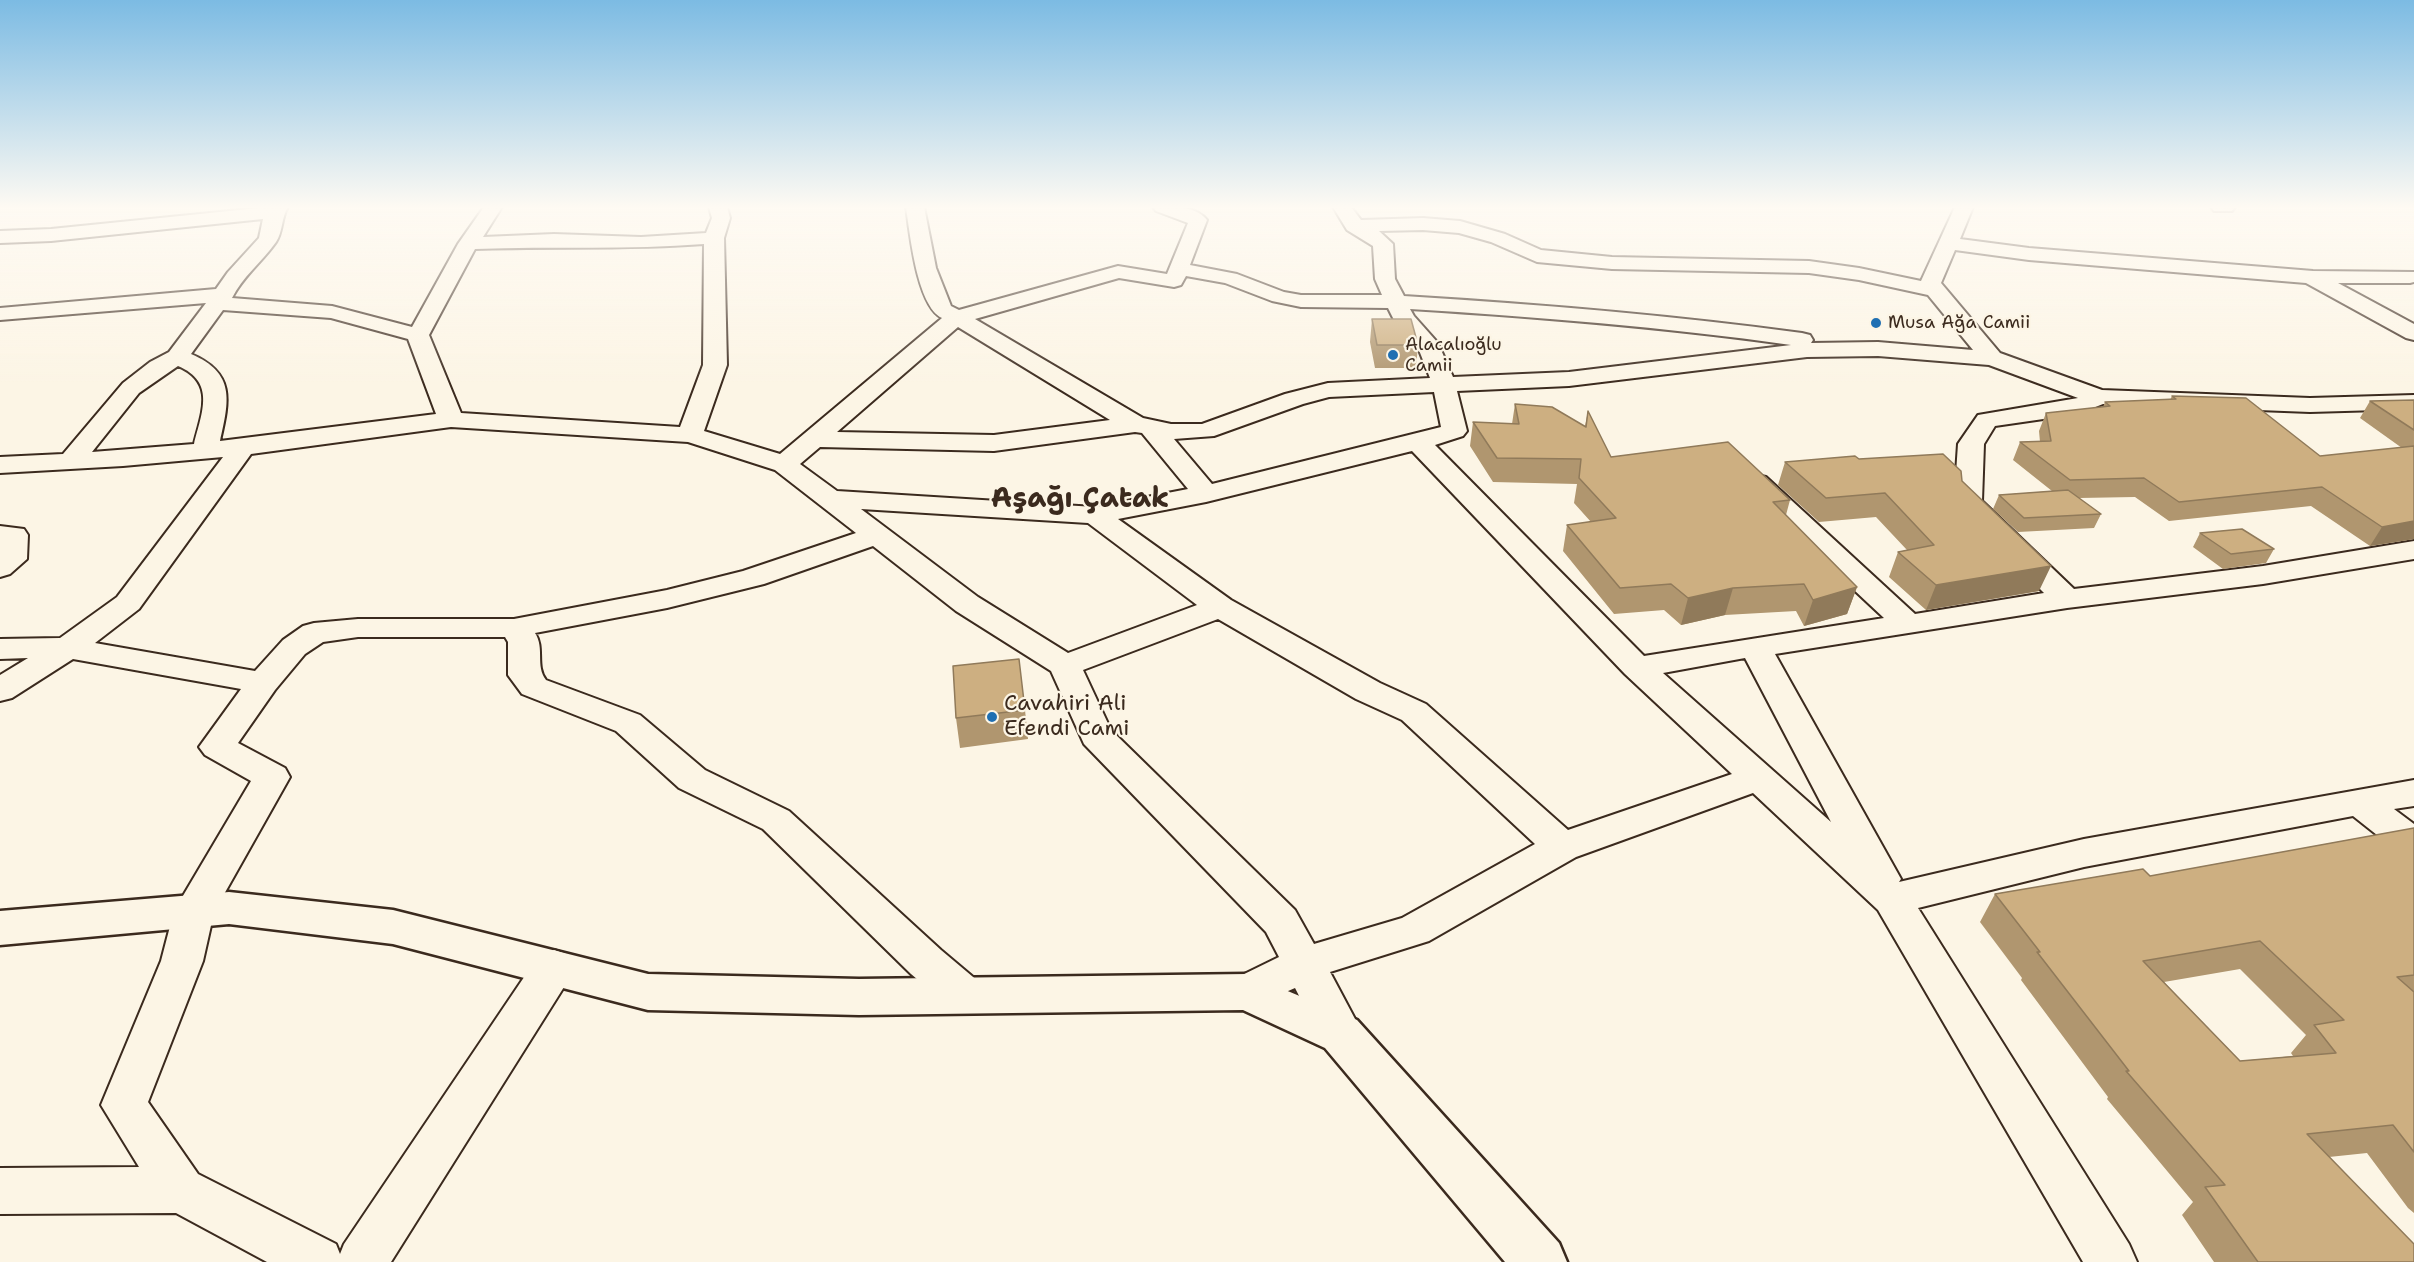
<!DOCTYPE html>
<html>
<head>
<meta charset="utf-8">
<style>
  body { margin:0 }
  canvas { display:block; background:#fcf5e5 }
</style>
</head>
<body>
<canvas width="2414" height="1262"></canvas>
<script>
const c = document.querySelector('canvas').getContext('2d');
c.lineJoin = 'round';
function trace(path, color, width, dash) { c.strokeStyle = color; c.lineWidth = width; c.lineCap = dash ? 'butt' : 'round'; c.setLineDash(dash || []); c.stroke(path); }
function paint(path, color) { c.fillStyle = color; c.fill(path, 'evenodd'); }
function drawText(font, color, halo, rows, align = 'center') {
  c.font = font + ' "Shantell Sans",sans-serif'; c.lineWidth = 4.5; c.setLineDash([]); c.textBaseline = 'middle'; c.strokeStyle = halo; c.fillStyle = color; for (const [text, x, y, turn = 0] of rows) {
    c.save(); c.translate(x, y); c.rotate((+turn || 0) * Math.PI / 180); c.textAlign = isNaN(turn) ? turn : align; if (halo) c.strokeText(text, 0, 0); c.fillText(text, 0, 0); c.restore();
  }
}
const minor = new Path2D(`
  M269,207H288C281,218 283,232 276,242C262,262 242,277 232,298L332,306L412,327L458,244L484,207H502L483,237L554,234L641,237L706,233L712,218L709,207H727L730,218L724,238L727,365L704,431L780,454L942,318C917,306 910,234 906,207H924L936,268L951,306L959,310L1118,266L1167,274L1188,223L1156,211L1153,207C1170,207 1196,205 1207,220L1190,265L1237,274L1284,292L1301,295H1382L1375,279L1373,246L1347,230L1333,207H1351L1361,220L1423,218L1460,221L1505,234L1541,250L1612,257L1809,261L1859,268L1921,281L1955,207H1973L1960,239L2029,248L2313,271L2414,272V282L2410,283H2338L2414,324V340L2406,338L2306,283L2029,260L1955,250L1941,283L2000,353L2102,390L2310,398L2414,395V409L2310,412L2103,404L2078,414L1995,426L1984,444L1982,501L2074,589L2263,566L2414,541V559L2263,584L2067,608L1775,654L1901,879L1899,882L2084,839L2414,780V806L2394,809L2414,824V858L2401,854L2353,816L2084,867L1918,908L2129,1244L2137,1262H2083L1878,910L1753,793L1576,857L1429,941L1330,972L1363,1034L1357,1047L1341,1053L1325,1047L1295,988L1247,1009L1232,1004L1226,992L1232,980L1279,957L1266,932L1084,744L1051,671L956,611L873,546L764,584L667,608L535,633C545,648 535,666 546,680L640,715L705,770L789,811L941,950L979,982L985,994L979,1006L964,1012L949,1006L911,974L763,829L679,788L616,731L522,694L508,675V642L505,637H358L323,642L305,654L275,690L238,743L285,768L290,777L214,912L203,961L148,1102L198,1174L336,1244L340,1254L344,1244L539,955L554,950L569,955L575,967L569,979L391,1262H267L176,1213L0,1214V1168L139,1167L101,1105L161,961L174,911L251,781L205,755L199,747L241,689L73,659L12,698L0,701V675L28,658L0,659V639L60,638L117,597L223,457L123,466L0,473V457L63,454L123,383L150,362L169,352L206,303L0,320V308L216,289L228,272L259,238L263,219L51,241L0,243V231L51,229ZM1423,230L1459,233L1491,242L1537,262L1612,269L1809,273L1859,280L1928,295L1973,350L1878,342L1811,343L1813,340L1810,335L1802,333C1669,315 1537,304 1404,296L1395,279L1393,244L1379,231ZM704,244L703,365L680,427L461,413L429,335L475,249C552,246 628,250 704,244ZM1186,276L1225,283L1272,301L1301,307L1388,308L1396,324L1417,345L1430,378L1328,383L1285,394L1202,424H1171L1143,418L975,319L1119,278L1174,287L1181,285ZM1410,309C1538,317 1664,327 1791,345L1569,372L1453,377L1438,343L1414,316ZM223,310L331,318L408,339L436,414L220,441C229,401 236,373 191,354ZM958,327L1110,420L994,435L837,432ZM1878,356L1989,365L2078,398L1978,415L1958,444L1954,503L2044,593L1915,614L1766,477L1756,475L1746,477L1743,483L1746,489L1884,618L1644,656L1435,445L1463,436L1467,431L1457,391L1569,386L1807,357ZM178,366C216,382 202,412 194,444L92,452L139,393ZM1434,392L1441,427L1212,484L1174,439L1214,436L1303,404L1329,397ZM451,427L688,442L775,470L856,533L743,571L667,590L514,619H358L314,623L303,626L283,640L255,671L95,643L139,609L251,454ZM1135,432L1142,433L1188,489L1095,507L837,491L800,464L820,447L994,451ZM1412,451L1625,674L1732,774L1568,830L1426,704L1380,683L1231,600L1118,519L1206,502ZM861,509L1088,523L1197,605L1068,653L978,597ZM1218,619L1356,699L1402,720L1535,844L1402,918L1314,944L1295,910L1111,730L1083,670ZM1745,658L1831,822L1663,673Z
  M2211,207H2235L2232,211H2214Z
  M0,526L24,529L28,535L27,559L10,574L0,577Z`);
const tertiary = new Path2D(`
  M229,892L393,910L648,974L859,979L1247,974L1357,1020L1559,1243L1567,1262H1505L1325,1048L1243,1010L859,1015L648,1010L393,944L229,924L0,945V911Z`);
trace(minor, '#3b2a1e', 4);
trace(tertiary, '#3b2a1e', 5);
paint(minor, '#fcf5e5');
paint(tertiary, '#fcf5e5');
paint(new Path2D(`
  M1372,319L1418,345L1416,368H1375L1370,342Z
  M2172,396L2320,456L2402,448L2360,418L2370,401L2414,400V540V539L2370,546L2311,506L2169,521L2135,497L2079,498L2101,514L2094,528L2018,532L1993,509L1999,495L2052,491L2013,460L2020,442H2040L2039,431L2046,413L2103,407L2105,402L2170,400Z
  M1515,404L1585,426L1588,411L1611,457L1790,500L1786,515L1857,587L1847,614L1804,626L1796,611L1725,615L1681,625L1664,610L1614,614L1563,551L1567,525L1591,522L1574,503L1577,484L1493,482L1470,446L1473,422L1512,424Z
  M1859,459L1962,481L2039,591L1926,610L1889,577L1898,552L1907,550L1876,517L1819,522L1778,485L1785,462Z
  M2200,533L2274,549L2266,563L2223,569L2193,547Z
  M1025,710L1028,739L960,748L956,718Z
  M2414,828V1213L2408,1208L2367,1153L2329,1157L2414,1262H2214L2182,1215L2193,1202L2107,1099L2108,1097L2021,980L2022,978L1980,922L1995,894L2150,876ZM2240,969L2306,1035L2291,1053L2293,1056L2240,1061L2164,982Z`), '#b0966f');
paint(new Path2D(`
  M2414,521V539L2370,546L2382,527Z
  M2051,566L2039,591L1926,610L1936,585Z
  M1857,587L1847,614L1804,626L1813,600Z
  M1733,588L1725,615L1681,625L1688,598Z`), '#907a5a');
const building = new Path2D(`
  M1372,319H1411L1418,345H1377Z
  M2172,396L2246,398L2320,456L2414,446V521L2382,527L2322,487L2179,502L2144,478L2070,480L2020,442L2051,441L2046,413L2110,406L2105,402L2176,399Z
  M2414,400V430L2370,401Z
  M1515,404L1552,407L1586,427L1588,411L1611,457L1728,442L1790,500L1773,502L1857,587L1813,600L1804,584L1733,588L1688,598L1671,584L1620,588L1567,525L1616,518L1579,478L1581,459L1497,458L1473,422L1519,424Z
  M1943,454L1961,471L1962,481L2051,566L1936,585L1898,552L1934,545L1885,493L1826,498L1785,462L1855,456L1859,459Z
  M2068,490L2101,514L2024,518L1999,495Z
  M2242,529L2274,549L2231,554L2200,533Z
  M1019,659L1025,710L956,718L953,666Z
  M2414,828V975L2397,977L2414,992V1152L2393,1125L2307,1134L2414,1244V1262H2258L2205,1187L2225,1185L2126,1071H2129L2037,952H2040L1995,894L2143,869L2150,876ZM2260,941L2344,1020L2314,1025L2336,1053L2240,1061L2143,961Z`);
paint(building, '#cdaf81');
trace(building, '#907a5a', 1.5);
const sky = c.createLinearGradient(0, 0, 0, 384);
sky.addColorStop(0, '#7cbbe3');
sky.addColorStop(0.54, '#fefaf3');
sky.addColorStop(1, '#fefaf300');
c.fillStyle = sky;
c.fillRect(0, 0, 2414, 384);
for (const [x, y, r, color] of [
  [1876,323,6,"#1f6fb2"],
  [1393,355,6,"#1f6fb2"],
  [992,717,6,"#1f6fb2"]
]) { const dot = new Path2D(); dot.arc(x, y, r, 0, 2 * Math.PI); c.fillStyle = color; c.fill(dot); trace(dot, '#fcf5e5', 2); }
drawText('18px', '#3b2a1e', '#fcf5e5', [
  ["Musa Ağa Camii",1888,323],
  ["Alacalıoğlu",1405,345],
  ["Camii",1405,366]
], 'left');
drawText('22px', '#3b2a1e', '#fcf5e5', [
  ["Cavahiri Ali",1004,704],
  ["Efendi Cami",1004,729]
], 'left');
drawText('bold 28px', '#3b2a1e', '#fcf5e5', [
  ["Aşağı Çatak",1080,500]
]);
</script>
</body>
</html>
